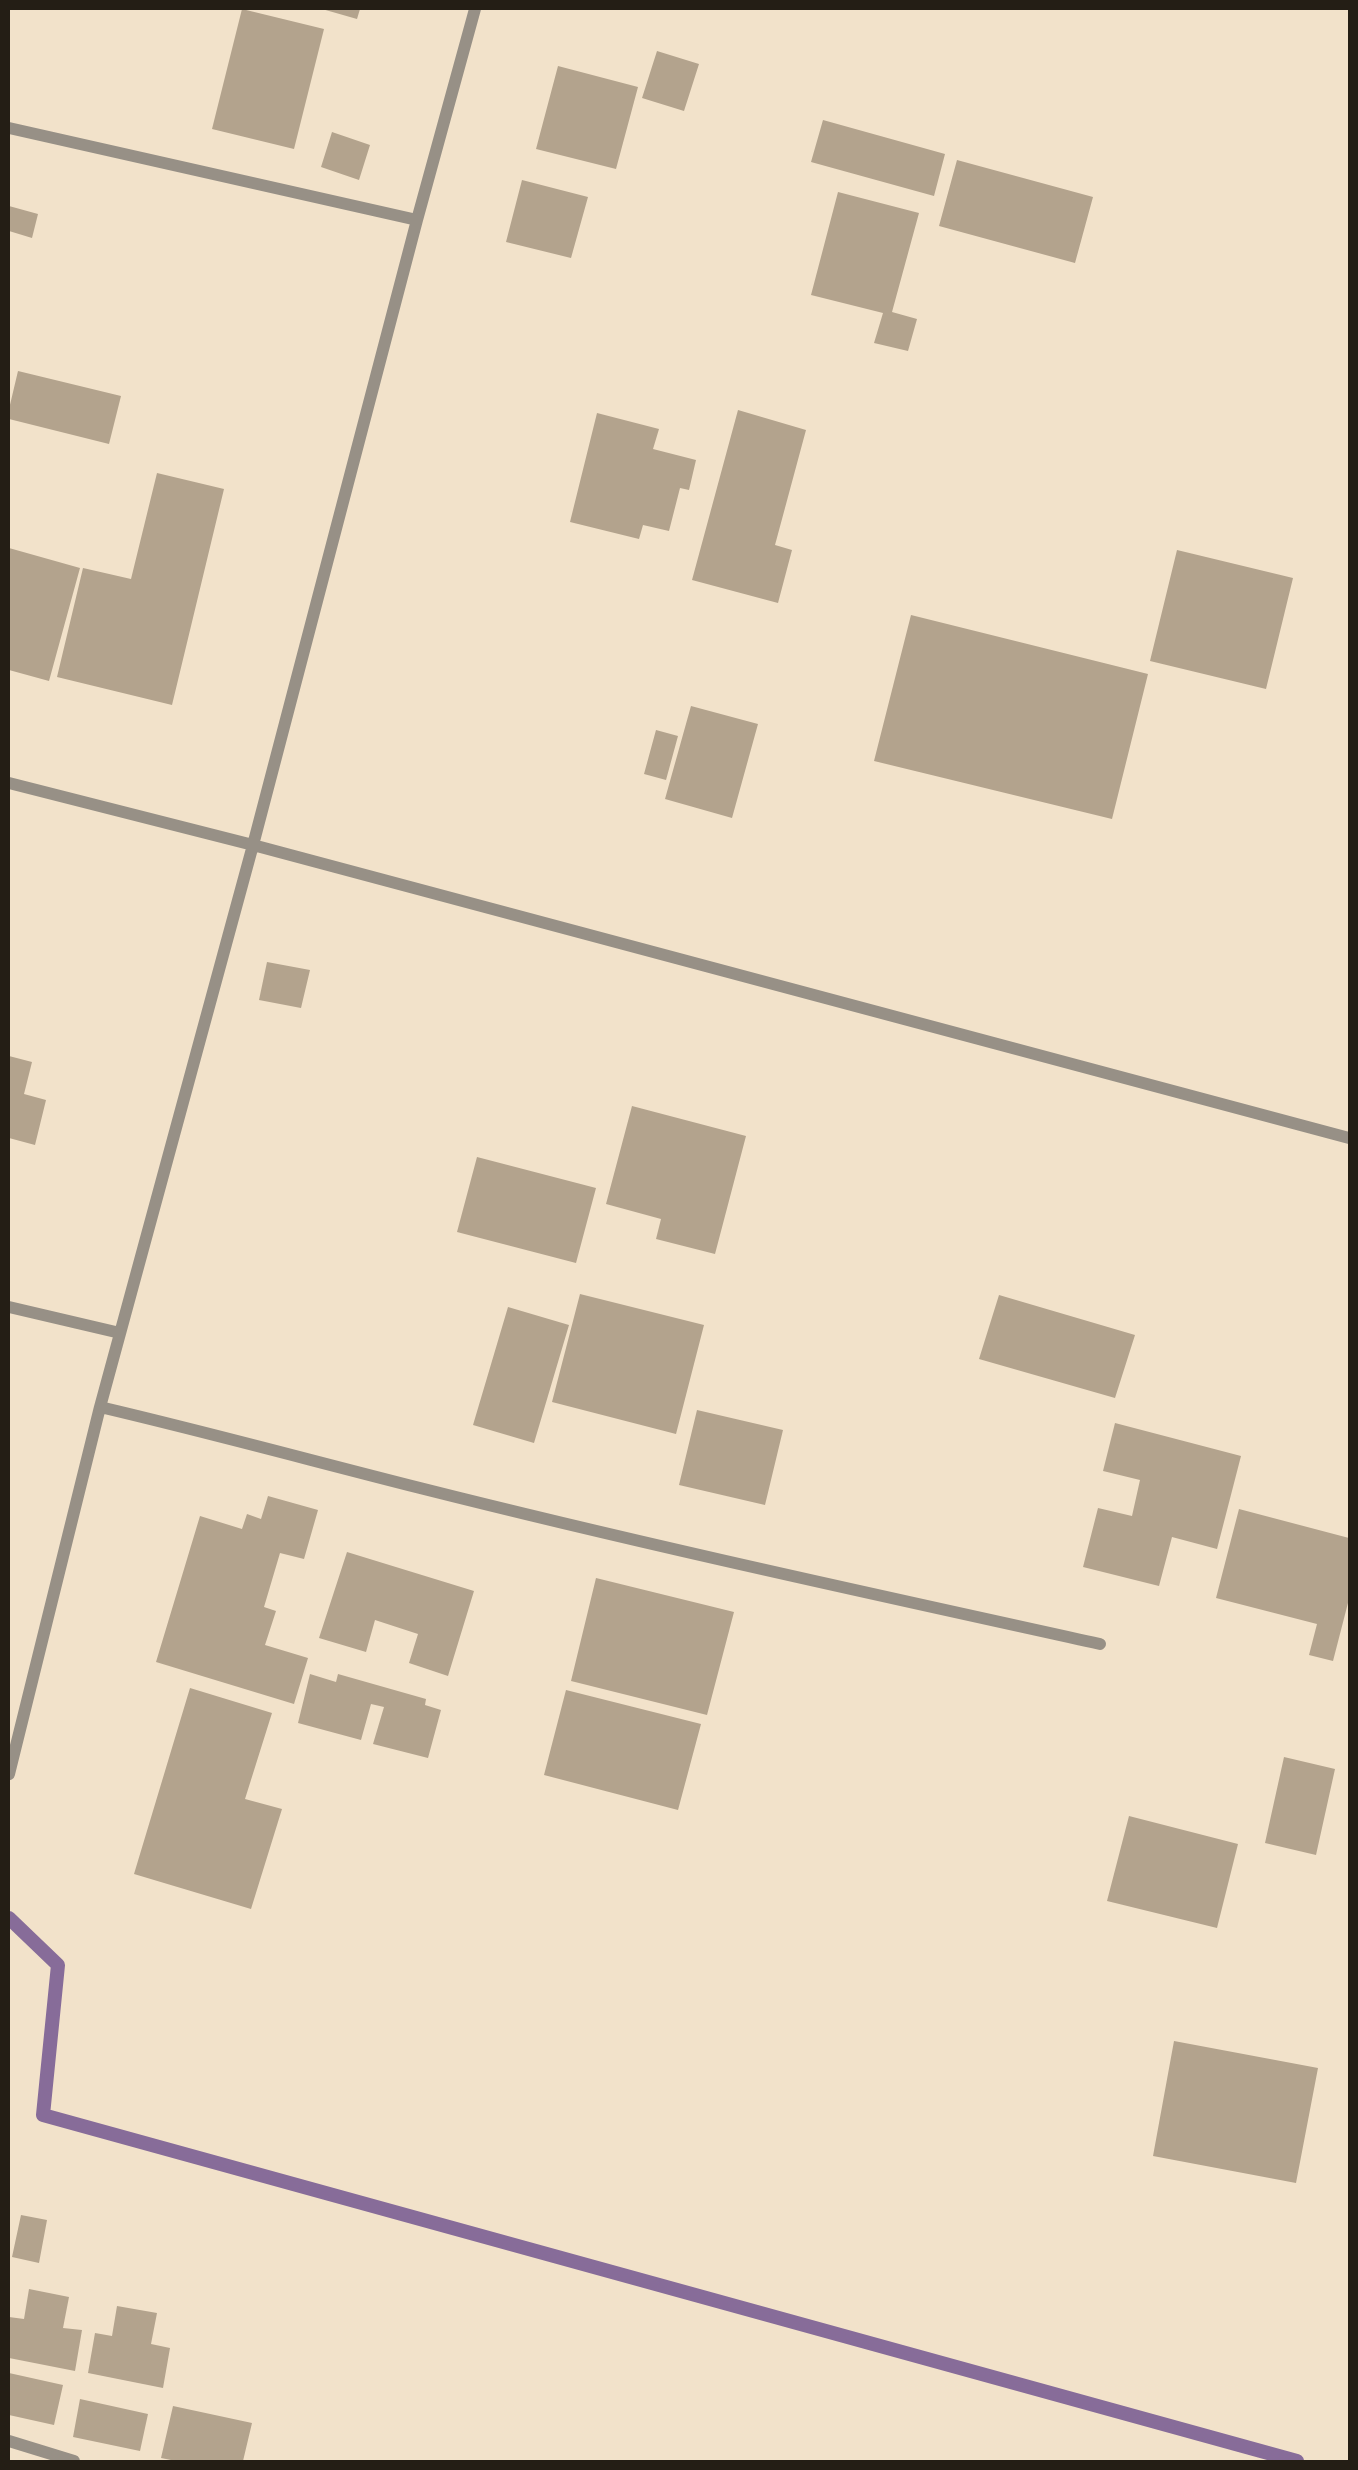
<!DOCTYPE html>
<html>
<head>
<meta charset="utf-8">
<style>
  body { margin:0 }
  #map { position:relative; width:1358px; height:2470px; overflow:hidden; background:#f2e2ca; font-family:"Public Sans",sans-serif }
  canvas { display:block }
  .frame { position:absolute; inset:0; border:10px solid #241e15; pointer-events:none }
</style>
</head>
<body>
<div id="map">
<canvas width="1358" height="2470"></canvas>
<div class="frame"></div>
</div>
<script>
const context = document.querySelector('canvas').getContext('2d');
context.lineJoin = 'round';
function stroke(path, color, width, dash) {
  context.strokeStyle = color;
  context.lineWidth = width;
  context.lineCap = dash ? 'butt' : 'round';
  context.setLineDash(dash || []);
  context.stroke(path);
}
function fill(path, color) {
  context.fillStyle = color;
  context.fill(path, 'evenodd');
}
const stream = new Path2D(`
  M 9,1918 L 58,1965 L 43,2115 L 1297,2461`);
const building = new Path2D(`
  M 242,9 L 324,29 L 294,149 L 212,129 Z
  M 322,9 L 360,9 L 357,19 Z
  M 657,51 L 699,64 L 684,111 L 642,98 Z
  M 558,66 L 638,87 L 616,169 L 536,149 Z
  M 823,120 L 945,154 L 934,196 L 811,162 Z
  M 332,132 L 370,145 L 359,180 L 321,167 Z
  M 957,160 L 1093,197 L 1075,263 L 939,226 Z
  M 522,180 L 588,197 L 571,258 L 506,242 Z
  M 838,192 L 919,213 L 892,312 L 917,319 L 908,351 L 874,343 L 883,313 L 811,295 Z
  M 9,206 L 38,214 L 32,238 L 9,231 Z
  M 18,371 L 121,396 L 109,444 L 9,419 L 9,409 Z
  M 738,410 L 806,430 L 775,545 L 792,550 L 778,603 L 692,580 Z
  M 597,413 L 659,429 L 653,449 L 696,460 L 689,490 L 680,488 L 669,531 L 643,525 L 639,539 L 570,522 Z
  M 157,473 L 224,489 L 172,705 L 57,677 L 83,568 L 131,579 Z
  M 9,548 L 80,568 L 49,681 L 9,670 Z
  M 1177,550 L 1293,578 L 1266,689 L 1150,661 Z
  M 911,615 L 1148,674 L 1112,819 L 874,761 Z
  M 691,706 L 758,724 L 732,818 L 665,799 Z
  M 656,730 L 678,736 L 666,780 L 644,774 Z
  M 267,962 L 310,970 L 301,1008 L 259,1000 Z
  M 9,1056 L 32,1062 L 24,1094 L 46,1100 L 35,1145 L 9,1138 Z
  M 632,1106 L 746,1136 L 715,1254 L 656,1239 L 661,1219 L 606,1204 Z
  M 477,1157 L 596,1188 L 576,1263 L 457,1232 Z
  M 580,1294 L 704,1325 L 676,1434 L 552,1402 Z
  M 999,1295 L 1135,1335 L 1115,1398 L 979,1359 Z
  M 508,1307 L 569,1325 L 534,1443 L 473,1425 Z
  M 697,1410 L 783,1430 L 765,1505 L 679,1485 Z
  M 1115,1423 L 1241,1456 L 1217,1549 L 1172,1537 L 1159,1586 L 1083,1567 L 1098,1508 L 1132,1516 L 1140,1480 L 1103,1471 Z
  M 268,1496 L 318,1510 L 304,1559 L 280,1553 L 264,1607 L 276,1611 L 265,1645 L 308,1658 L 294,1704 L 156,1662 L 200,1516 L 242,1529 L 247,1514 L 261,1519 Z
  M 1239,1509 L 1349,1538 L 1349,1599 L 1333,1661 L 1309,1655 L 1317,1624 L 1216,1598 Z
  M 347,1552 L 474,1591 L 448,1676 L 409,1663 L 418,1634 L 375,1620 L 366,1652 L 319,1638 Z
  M 596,1578 L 734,1612 L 707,1715 L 571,1681 Z
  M 310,1674 L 336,1682 L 338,1674 L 426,1699 L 425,1705 L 441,1710 L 428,1758 L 373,1744 L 384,1707 L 371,1704 L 361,1740 L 298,1723 Z
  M 190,1688 L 272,1713 L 245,1799 L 282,1809 L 251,1909 L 134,1874 Z
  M 566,1690 L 701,1724 L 678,1810 L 544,1775 Z
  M 1284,1757 L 1335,1769 L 1316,1855 L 1265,1843 Z
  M 1129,1816 L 1238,1844 L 1217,1928 L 1107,1901 Z
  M 1174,2041 L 1318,2068 L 1296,2183 L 1153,2156 Z
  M 21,2215 L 47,2220 L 39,2263 L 12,2257 Z
  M 29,2289 L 69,2297 L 63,2328 L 82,2330 L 75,2371 L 9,2358 L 9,2317 L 24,2319 Z
  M 117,2306 L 157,2313 L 151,2344 L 170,2348 L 163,2388 L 88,2373 L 95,2333 L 112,2336 Z
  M 9,2373 L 63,2385 L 54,2425 L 9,2415 Z
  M 80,2399 L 148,2414 L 140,2451 L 73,2437 Z
  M 173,2406 L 252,2423 L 243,2461 L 176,2461 L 161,2458 Z`);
const street = new Path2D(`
  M 9,128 L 417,220
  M 9,783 L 253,845 L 1349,1138
  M 9,1307 L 120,1333
  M 100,1407 C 207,1432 313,1461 420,1488 C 646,1545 873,1594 1100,1644
  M 9,1774 L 100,1407 L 253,845 L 417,220 L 475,9
  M 9,2441 L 74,2461`);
stroke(stream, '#876c99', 14);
fill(building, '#b3a38d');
stroke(street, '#979086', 12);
</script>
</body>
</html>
